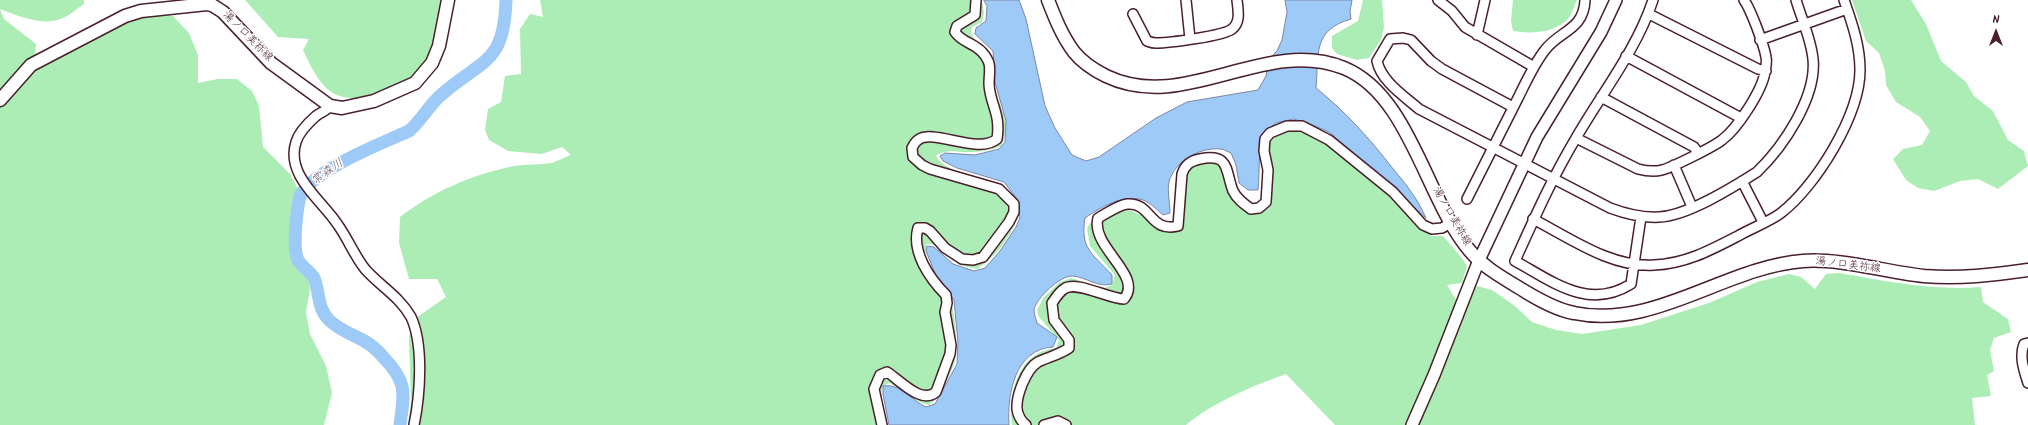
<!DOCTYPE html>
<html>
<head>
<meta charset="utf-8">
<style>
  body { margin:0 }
  #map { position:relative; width:2028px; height:425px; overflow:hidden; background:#fff; font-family:Kalam,sans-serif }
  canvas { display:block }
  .north { position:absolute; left:1976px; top:12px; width:40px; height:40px; -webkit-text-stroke:3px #fff; paint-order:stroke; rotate:0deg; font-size:11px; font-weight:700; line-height:16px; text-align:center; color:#4a1f2b }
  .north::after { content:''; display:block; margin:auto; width:14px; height:18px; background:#4a1f2b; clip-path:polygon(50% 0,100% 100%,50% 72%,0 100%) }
</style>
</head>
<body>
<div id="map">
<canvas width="2028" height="425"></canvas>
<div class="north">N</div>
</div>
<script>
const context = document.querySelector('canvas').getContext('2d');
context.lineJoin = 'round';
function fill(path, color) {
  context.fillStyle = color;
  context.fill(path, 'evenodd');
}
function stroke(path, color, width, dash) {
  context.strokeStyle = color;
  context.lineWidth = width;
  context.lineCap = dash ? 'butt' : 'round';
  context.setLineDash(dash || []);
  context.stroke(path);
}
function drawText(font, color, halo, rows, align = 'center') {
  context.font = font + ' Kalam,"Klee One",sans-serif';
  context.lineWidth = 3;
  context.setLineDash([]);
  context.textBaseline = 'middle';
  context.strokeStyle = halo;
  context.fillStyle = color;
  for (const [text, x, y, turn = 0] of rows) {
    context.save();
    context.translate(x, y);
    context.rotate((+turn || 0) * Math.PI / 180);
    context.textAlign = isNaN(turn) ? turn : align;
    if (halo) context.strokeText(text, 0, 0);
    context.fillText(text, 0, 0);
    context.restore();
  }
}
const green = new Path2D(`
  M 0,0 L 84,0 L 84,4 C 77,8 71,15 63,18 C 44,27 18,16 0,9 L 4,19 L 36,44 L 35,54 L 47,58 L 118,24 L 150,13 L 173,16 L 189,33 L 198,55 L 198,83 L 218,79 L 237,79 L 252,91 L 259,106 L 263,147 L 290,174 L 298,189 L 292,252 L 296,261 L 307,273 L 310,290 L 306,312 L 310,334 L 326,366 L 332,393 L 324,425 L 0,425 Z
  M 245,0 L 444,0 C 441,17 439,38 431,53 C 427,62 415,77 407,81 C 388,93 356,105 335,94 C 320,87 310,65 303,50 L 309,39 L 278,37 Z
  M 540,0 L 982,0 L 984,13 L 982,22 L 972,27 L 971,34 L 976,41 L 988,49 L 991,56 L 993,81 L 1006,123 L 1004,139 L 1001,146 C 991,150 980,152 970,152 C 956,153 948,148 936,156 C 951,184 1041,174 1013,228 C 1004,245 993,259 977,269 L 960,265 L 935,245 L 927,244 C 919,268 941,278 949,296 C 955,309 958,345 955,360 C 952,373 939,398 929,405 C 914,402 902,389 889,383 L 883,386 L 881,393 L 887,425 L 408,425 L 411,401 L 409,336 L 416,318 L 446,297 L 437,279 L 409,279 L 399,243 L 400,217 C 434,191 471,175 514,166 C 526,164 539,165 551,163 C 557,162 564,157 571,155 L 562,147 L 542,154 L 508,151 L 489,140 L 485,130 L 488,109 L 501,102 L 505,76 L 521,74 L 520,29 L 530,14 L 543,17 Z
  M 1363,0 L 1382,0 L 1384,27 L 1381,40 L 1369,58 L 1357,60 L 1337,54 L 1332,48 L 1332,36 L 1358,21 Z
  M 1513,0 L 1577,0 C 1574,6 1572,15 1567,20 C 1553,33 1531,34 1513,31 L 1511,21 Z
  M 1852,0 L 1911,0 L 1926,24 L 1941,61 L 1966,82 L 1974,96 L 1993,111 L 2008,140 L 2024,151 L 2028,166 L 1998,189 L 1978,179 L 1960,181 L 1934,191 L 1918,188 L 1906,180 L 1893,159 L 1903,149 L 1922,145 L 1930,131 L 1920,117 L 1896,102 L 1886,85 L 1885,71 L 1879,53 L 1866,41 Z
  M 1301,128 L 1330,144 L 1393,194 L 1419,226 L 1431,236 L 1443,236 L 1461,257 L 1467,266 L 1462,283 L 1447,285 L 1456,300 L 1471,294 L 1477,286 L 1492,290 L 1515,306 L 1532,322 L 1556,330 L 1582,334 L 1641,325 L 1709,303 L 1757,282 L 1789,274 L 1801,277 L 1815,289 L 1826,274 L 1839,273 C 1886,281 1933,291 1981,287 L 1983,302 L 2008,319 L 2011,332 L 1994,338 L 1990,350 L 1994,371 L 1987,375 L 1991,396 L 1972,398 L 1975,425 L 1335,425 L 1286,374 C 1254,385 1212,403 1186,425 L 1012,425 C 1008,392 1018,352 1056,348 L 1059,340 L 1039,317 L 1037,310 L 1044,297 L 1060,282 L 1071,278 L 1104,288 L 1112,285 L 1115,275 L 1090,246 L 1087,228 L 1097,213 L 1112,215 L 1126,209 L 1144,216 L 1159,228 L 1176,228 L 1186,173 L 1193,166 L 1208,160 L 1222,164 L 1227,176 L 1251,211 L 1270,197 L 1273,177 L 1267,149 L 1272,134 L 1287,129 Z`);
const water = new Path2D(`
  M 984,0 L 1019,0 L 1026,19 L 1045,106 L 1055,128 L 1072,155 L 1086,161 L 1099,157 L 1156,118 L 1187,102 L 1258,90 L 1266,76 L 1269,59 L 1277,51 L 1282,40 L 1287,12 L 1285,0 L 1352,0 L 1350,11 L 1351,19 C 1312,30 1319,55 1316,88 C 1346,112 1370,139 1394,170 C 1407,185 1418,200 1426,218 L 1329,132 L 1308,123 L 1293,119 L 1276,123 L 1262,134 C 1258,153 1260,171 1258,190 L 1248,190 L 1239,183 L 1236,165 L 1231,153 C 1228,152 1224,149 1220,149 C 1199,147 1174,162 1169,182 C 1167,191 1170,203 1170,213 L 1163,215 C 1157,210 1151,203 1143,200 C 1123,194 1101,207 1085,218 C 1080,249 1092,253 1112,275 L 1112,284 C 1097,288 1087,277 1072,276 C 1060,276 1036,298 1034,310 C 1034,314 1036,319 1037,323 L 1057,337 L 1053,347 C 1015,349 1007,394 1009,425 L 889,425 L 883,394 L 883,386 C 900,383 911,400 926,407 L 935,404 L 957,364 L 958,342 L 954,300 L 936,276 L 926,251 L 927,246 L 934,247 L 953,264 L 974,271 L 985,268 L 1000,251 L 1016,227 L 1020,218 L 1017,199 L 1004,182 L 957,168 L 943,161 L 940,156 L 945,153 L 975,155 L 999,149 L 1005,142 L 1006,121 L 995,82 L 993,51 L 975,34 L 976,28 L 986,21 L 987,6 Z`);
const river = new Path2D(`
  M 400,425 C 404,393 408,383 384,358 C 379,352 373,346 366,342 C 354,335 339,330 329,320 C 317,308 320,293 314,278 C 310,271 302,267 298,260 C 292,248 297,209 300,196 C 313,170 382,143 409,131 C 422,120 429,105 441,95 C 483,58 504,65 506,0`);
const minor = new Path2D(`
  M 1186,0 L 1190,39
  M 1438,0 L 1452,11 L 1465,27 L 1534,67
  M 1133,14 L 1147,41 C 1150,42 1152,43 1156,43 C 1168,43 1224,36 1232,29 C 1241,22 1238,10 1237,0
  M 1649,14 L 1758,69 L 1766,71
  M 1477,35 L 1485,0
  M 1760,40 L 1847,9
  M 1626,56 L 1741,118
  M 1601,97 L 1694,147 L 1698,153
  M 330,106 C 327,111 321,112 316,116 C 308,123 299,132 296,142 C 285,176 323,201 338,225 C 348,239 354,255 365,269 C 380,286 400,297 411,317 C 424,345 420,396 414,425
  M 1513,107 L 1442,69 L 1431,61 L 1411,40 L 1403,38 L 1390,39 L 1377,61 C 1381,81 1404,96 1419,109 L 1610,208 C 1626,214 1642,218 1659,217 C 1687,216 1732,188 1757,172 C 1783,147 1817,97 1813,59 C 1811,39 1802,20 1796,0
  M 1576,138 L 1638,169 C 1646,171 1654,172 1662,170 C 1673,167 1713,147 1722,140 C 1737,129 1762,91 1765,72 C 1766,67 1767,61 1766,57 C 1764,45 1751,10 1744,0
  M 1674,165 L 1692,207
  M 1742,181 L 1763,222
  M 1467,199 C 1484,165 1501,131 1518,98 C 1526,82 1534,64 1545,50 C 1559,31 1584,30 1585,0
  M 1641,217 L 1631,284 C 1588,311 1552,281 1515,261 C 1534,219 1552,178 1576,138 C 1602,93 1637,49 1653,0
  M 1533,219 C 1570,238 1611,268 1654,265 C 1685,264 1711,250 1738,236 C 1752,228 1769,222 1781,213 C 1816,186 1860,115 1860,70 C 1860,45 1852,23 1844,0
  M 2028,343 L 2024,344 C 2019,356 2024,371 2028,383
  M 882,425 L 874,389 L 880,375 L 887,372 C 900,380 921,405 936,392 L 950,354 L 951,345 L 945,312 L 947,303 L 946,295 C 930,279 911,252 918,228 L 925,228 L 930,231 L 945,248 L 962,259 L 973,260 L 983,257 L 1009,222 L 1014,212 L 1014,204 L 999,189 L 930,169 L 922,165 L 913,157 L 912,148 C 913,146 915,142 918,140 C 933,128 978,155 997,139 C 1001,113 990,105 989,84 C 989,70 993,64 982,52 C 974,43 961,42 955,32 L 957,26 L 975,15 L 976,0
  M 1026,425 C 1021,421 1018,416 1017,409 C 1016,396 1026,369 1038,362 C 1048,357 1059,355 1069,348 L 1069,340 L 1054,320 L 1052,303 C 1055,299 1059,292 1064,289 C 1076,280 1109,299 1124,299 C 1144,275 1090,247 1098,218 C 1106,214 1118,205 1127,204 C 1152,202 1149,233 1178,226 L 1182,174 C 1185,165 1190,161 1200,159 C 1230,153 1225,170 1233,191 C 1237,199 1244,204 1251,209 L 1259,208 L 1266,202 L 1268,170 L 1264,151 L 1265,139 L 1270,133 L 1287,126 L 1302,126 L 1329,140 L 1393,192 L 1423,225 L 1432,229 L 1442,228 L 1452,222
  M 1044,425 L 1058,421 L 1066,425`);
const tertiary = new Path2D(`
  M 1412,425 L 1434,375 L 1479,260 L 1537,137 L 1601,32 L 1616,0`);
const secondary = new Path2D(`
  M 1048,0 C 1055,18 1062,36 1074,52 C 1082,62 1094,70 1106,76 C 1185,114 1264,36 1344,68 C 1410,95 1426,200 1470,251 C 1485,269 1507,280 1526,292 C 1541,301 1557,310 1574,313 C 1654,330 1725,267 1803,261 C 1839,258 1887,272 1924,276 C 1959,279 1993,275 2028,270
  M 0,100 L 31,65 L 125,16 L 141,11 L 207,4 L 212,5 L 223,12 L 271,63 L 330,106 L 342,108 L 374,101 L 415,83 L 432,63 L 439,46 L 448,0`);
const streetNames = [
  ["湯ノ口美祢線",247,37,45],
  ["湯ノ口美祢線",1451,217,60],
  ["湯ノ口美祢線",1848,266,7]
];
const waterNames = [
  ["常森川",328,173,-34]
];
fill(green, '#acedb6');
fill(water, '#9ecaf8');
stroke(water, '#7c86a6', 1);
stroke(river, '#9ecaf8', 13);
stroke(minor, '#4a1f2b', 12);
stroke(tertiary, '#4a1f2b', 14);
stroke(secondary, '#4a1f2b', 15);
stroke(minor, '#fff', 9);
stroke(tertiary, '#fff', 11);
stroke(secondary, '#fff', 12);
drawText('11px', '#4a1f2b', '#fff', streetNames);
drawText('italic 12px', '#635268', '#fff', waterNames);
</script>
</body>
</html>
